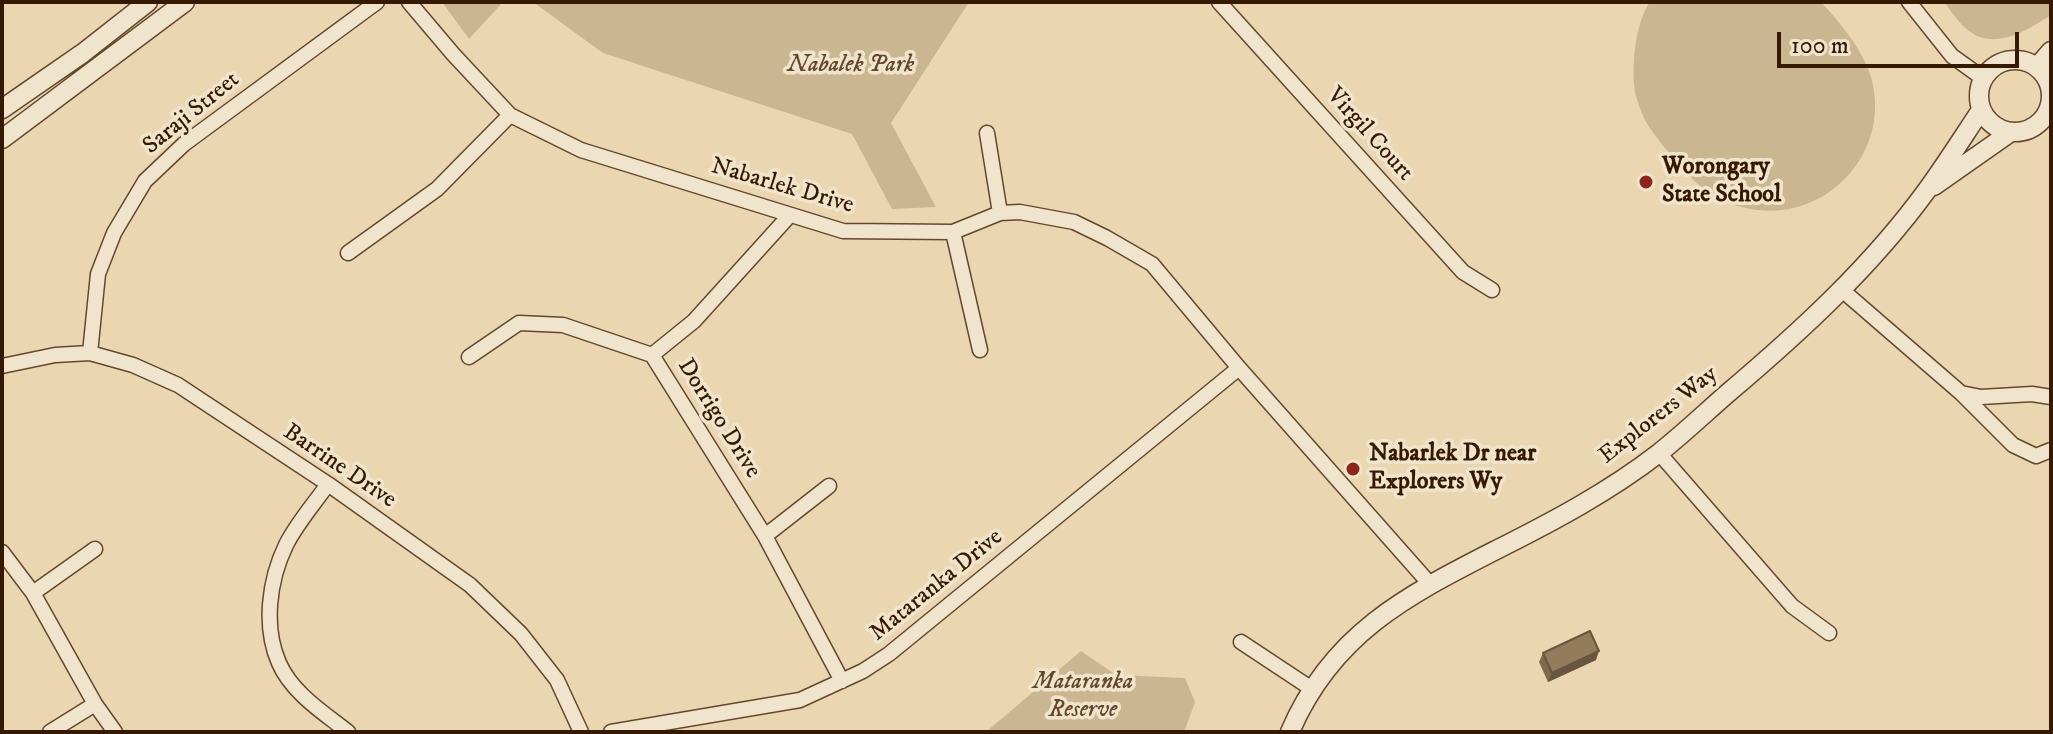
<!DOCTYPE html>
<html>
<head>
<meta charset="utf-8">
<style>
  body { margin:0 }
  #map { position:relative; width:2053px; height:734px; overflow:hidden; background:#ead6b0; font-family:"IM FELL DW Pica",serif }
  canvas { display:block }
  .frame { position:absolute; inset:0; border:4px solid #361902; pointer-events:none }
  .scale { position:absolute; left:1777px; top:32px; width:242px; height:36px; box-sizing:border-box; border:4px solid #361902; border-top:0; padding-left:10px; font-size:24px; line-height:28px; white-space:nowrap; color:#361902; -webkit-text-stroke:6px #f1e4cc; paint-order:stroke }
</style>
</head>
<body>
<div id="map">
<canvas width="2053" height="734"></canvas>
<div class="frame"></div>
<div class="scale">100 m</div>
</div>
<script>
const context = document.querySelector('canvas').getContext('2d');
context.lineJoin = 'round';
function fill(path, color) {
  context.fillStyle = color;
  context.fill(path, 'evenodd');
}
function stroke(path, color, width, dash) {
  context.strokeStyle = color;
  context.lineWidth = width;
  context.lineCap = dash ? 'butt' : 'round';
  context.setLineDash(dash || []);
  context.stroke(path);
}
function drawText(font, color, halo, rows, align = 'center') {
  context.font = font + ' "IM FELL DW Pica",serif';
  context.lineWidth = 7;
  context.setLineDash([]);
  context.textBaseline = 'middle';
  context.strokeStyle = halo;
  context.fillStyle = color;
  for (const [text, x, y, turn = 0] of rows) {
    context.save();
    context.translate(x, y);
    context.rotate((+turn || 0) * Math.PI / 180);
    context.textAlign = isNaN(turn) ? turn : align;
    if (halo) context.strokeText(text, 0, 0);
    context.fillText(text, 0, 0);
    context.restore();
  }
}
const green = new Path2D(`
  M 442,2 L 503,2 L 469,39 Z
  M 533,2 L 969,2 L 891,123 L 936,207 L 892,209 L 852,134 L 603,53 Z
  M 1650,2 L 1821,2 C 1841,24 1862,48 1871,77 C 1893,154 1823,226 1746,208 C 1713,201 1689,179 1669,153 C 1652,131 1644,124 1636,96 C 1630,73 1635,22 1650,2 Z
  M 1944,2 L 2049,2 L 2051,15 C 2028,30 1995,51 1969,31 C 1959,24 1951,11 1944,2 Z
  M 1081,651 L 1116,675 L 1185,678 L 1195,702 L 1184,732 L 986,732 Z`);
const minor = new Path2D(`
  M 409,2 L 453,54 L 510,115 L 581,150 L 843,231 L 953,232 L 1000,213 L 1020,212 L 1074,222 L 1107,238 L 1152,264 L 1239,368 L 1429,583
  M 1219,2 L 1463,272 L 1492,290
  M 1909,2 L 1952,56 L 1984,79
  M 987,133 L 1000,213
  M 953,232 L 980,350
  M 348,253 L 437,189 L 510,115
  M 1842,290 L 1961,393 L 2013,445 L 2036,456 L 2051,450
  M 90,353 L 98,274 L 114,233 L 145,181 L 184,144 L 377,2
  M 652,355 L 694,321 L 789,216
  M 469,357 L 519,323 L 563,325 L 652,355 L 765,536 L 842,681
  M 2,366 L 55,355 L 90,353 L 133,365 L 178,385 L 328,484 L 470,585 L 521,634 L 557,680 L 581,732
  M 1961,393 L 1981,397 L 2032,394 L 2051,397
  M 1659,453 L 1792,606 L 1829,633
  M 328,484 C 314,504 297,523 286,545 C 269,580 263,627 279,663 C 292,693 324,713 348,732
  M 765,536 L 829,486
  M 2,552 L 33,593 L 95,704 L 115,732
  M 33,593 L 95,549
  M 1241,642 L 1312,689
  M 50,732 L 95,704
  M 611,732 L 800,700 L 863,671 L 889,654 L 1239,368`);
const tertiary = new Path2D(`
  M1979 96a36 36 0 1 1 72 0a36 36 0 1 1-72 0Z
  M 2037,67 L 2051,51
  M 2,109 L 83,53 L 148,2
  M 2,139 L 185,2
  M 1934,186 L 2011,132
  M 1290,732 C 1332,633 1408,595 1498,549 C 1554,521 1610,491 1659,453 C 1683,434 1705,413 1728,393 C 1800,332 1871,267 1927,190 C 1946,164 1963,137 1981,110`);
const wall = new Path2D(`
  M 1543,653 L 1596,660 L 1548,682 L 1539,662 Z`);
const shadedWall = new Path2D(`
  M 1599,651 L 1596,660 L 1548,682 L 1552,673 Z`);
const building = new Path2D(`
  M 1590,631 L 1599,651 L 1552,673 L 1543,653 Z`);
const markers = [
  [1646,182,8,"#8f2418"],
  [1353,469,8,"#8f2418"]
];
const parkNames = [
  ["Nabalek Park",851,66],
  ["Mataranka",1083,683],
  ["Reserve",1083,711]
];
const streetNames = [
  ["Saraji Street",192,114,-39],
  ["Virgil Court",1369,135,48],
  ["Nabarlek Drive",782,187,16],
  ["Explorers Way",1659,416,-38],
  ["Dorrigo Drive",718,419,58],
  ["Barrine Drive",339,467,34],
  ["Mataranka Drive",937,586,-39]
];
const poiNames = [
  ["Worongary",1662,168],
  ["State School",1662,196],
  ["Nabarlek Dr near",1369,455],
  ["Explorers Wy",1369,483]
];
fill(green, '#cbb692');
stroke(minor, '#63482e', 17);
stroke(tertiary, '#63482e', 21);
stroke(minor, '#f1e4cc', 14);
stroke(tertiary, '#f1e4cc', 18);
fill(wall, '#7f6a4f');
fill(shadedWall, '#685640');
fill(building, '#947b5c');
stroke(building, '#685640', 2);
for (const [x, y, r, color] of markers) {
  const dot = new Path2D();
  dot.arc(x, y, r, 0, 2 * Math.PI);
  context.fillStyle = color;
  context.fill(dot);
  stroke(dot, '#f1e4cc', 3);
}
drawText('italic 24px', '#63482d', '#f1e4cc', parkNames);
drawText('24px', '#361902', '#f1e4cc', streetNames);
drawText('bold 24px', '#361902', '#f1e4cc', poiNames, 'left');
</script>
</body>
</html>
